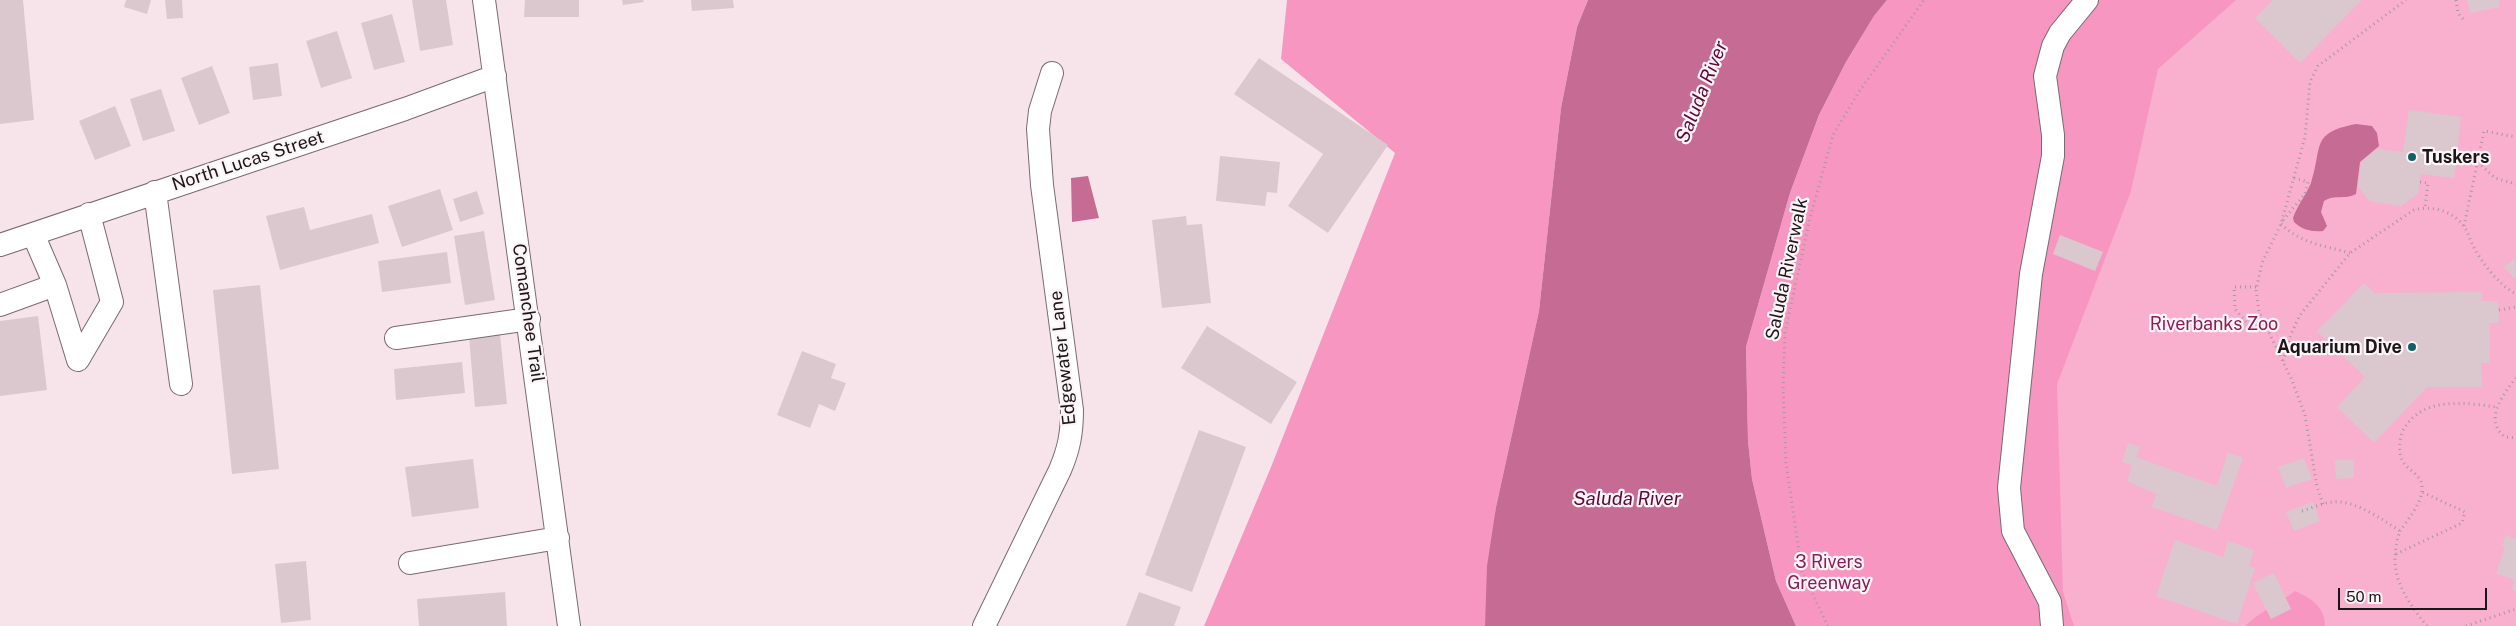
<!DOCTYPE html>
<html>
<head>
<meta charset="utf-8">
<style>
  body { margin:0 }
  #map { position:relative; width:2516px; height:626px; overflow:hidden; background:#f7e4eb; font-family:"Public Sans",sans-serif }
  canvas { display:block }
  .scale { position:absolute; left:2338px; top:588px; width:149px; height:22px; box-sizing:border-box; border:2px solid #1c1618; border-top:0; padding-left:6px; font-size:15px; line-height:18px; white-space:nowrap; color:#1c1618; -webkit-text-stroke:4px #fcf4f7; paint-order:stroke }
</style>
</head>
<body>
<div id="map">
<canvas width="2516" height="626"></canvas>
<div class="scale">50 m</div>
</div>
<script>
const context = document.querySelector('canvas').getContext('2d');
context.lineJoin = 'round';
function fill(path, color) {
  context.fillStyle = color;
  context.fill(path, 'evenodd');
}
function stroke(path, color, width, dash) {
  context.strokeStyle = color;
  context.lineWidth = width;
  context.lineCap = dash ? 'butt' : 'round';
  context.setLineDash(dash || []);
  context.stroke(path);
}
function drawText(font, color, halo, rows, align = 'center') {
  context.font = font + ' "Public Sans",sans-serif';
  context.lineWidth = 4.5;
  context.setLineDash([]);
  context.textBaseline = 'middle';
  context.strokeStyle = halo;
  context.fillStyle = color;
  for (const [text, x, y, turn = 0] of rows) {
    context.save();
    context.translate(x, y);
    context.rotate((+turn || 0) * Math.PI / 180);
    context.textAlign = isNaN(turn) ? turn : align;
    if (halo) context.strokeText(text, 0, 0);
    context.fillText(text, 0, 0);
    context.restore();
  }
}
const green = new Path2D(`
  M 2062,0 L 2516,0 L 2516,626 L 1933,626 Z`);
const forest = new Path2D(`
  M 1287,0 L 1588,0 L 1577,27 L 1561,108 L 1539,311 L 1496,507 L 1485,626 L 1204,626 L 1271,467 L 1395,153 L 1281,59 Z
  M 1887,0 L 2236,0 L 2158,69 L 2131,191 L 2057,384 L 2063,592 L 2074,626 L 1796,626 L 1776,581 L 1752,479 L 1748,441 L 1746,347 L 1790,193 L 1819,115 L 1846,62 L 1874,16 Z
  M 2295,591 C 2311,598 2325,607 2325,626 L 2245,626 C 2260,612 2279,603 2295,591 Z`);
const water = new Path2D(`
  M 1588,0 L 1887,0 L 1874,16 L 1846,62 L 1819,115 L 1790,193 L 1746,347 L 1748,441 L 1752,479 L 1776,581 L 1796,626 L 1485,626 L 1487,566 L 1496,507 L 1539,311 L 1561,108 L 1577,27 Z
  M 2356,124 L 2372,126 L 2377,133 L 2379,146 L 2360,162 L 2356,194 C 2345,200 2334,194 2324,201 L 2321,212 L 2327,226 L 2323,231 C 2312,232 2302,230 2294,222 L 2293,218 C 2297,206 2306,195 2311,183 C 2323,146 2310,133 2356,124 Z
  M 1088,176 L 1099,218 L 1072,222 L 1071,178 Z`);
const building = new Path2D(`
  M 0,0 L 23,0 L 34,120 L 0,124 Z
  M 126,0 L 151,0 L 147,14 L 124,7 Z
  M 165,0 L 182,0 L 183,18 L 167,19 Z
  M 412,0 L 446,0 L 453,45 L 420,51 Z
  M 525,0 L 579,0 L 579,17 L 524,17 Z
  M 622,0 L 643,0 L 644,2 L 623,5 Z
  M 691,0 L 733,0 L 734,8 L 692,11 Z
  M 2273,0 L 2362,0 L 2300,63 L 2255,18 Z
  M 2467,0 L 2499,0 L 2500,7 L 2470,13 Z
  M 392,14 L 405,62 L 374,70 L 361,23 Z
  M 337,31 L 352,78 L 321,88 L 306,41 Z
  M 1259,58 L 1388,145 L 1328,233 L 1288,206 L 1323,154 L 1234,94 Z
  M 278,63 L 282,96 L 253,100 L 249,67 Z
  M 212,66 L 230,113 L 199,125 L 181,78 Z
  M 161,89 L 175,131 L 143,141 L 130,99 Z
  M 115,106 L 131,146 L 95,160 L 79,121 Z
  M 2409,110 L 2461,117 L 2454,178 L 2421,174 L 2418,194 L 2401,206 L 2369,201 L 2358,186 L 2361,162 L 2377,149 L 2403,152 Z
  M 1220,156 L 1280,162 L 1277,193 L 1267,192 L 1265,206 L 1216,201 Z
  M 440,189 L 453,230 L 402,247 L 388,206 Z
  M 477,191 L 484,214 L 460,222 L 453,199 Z
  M 304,207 L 310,230 L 372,214 L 379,243 L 280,270 L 266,216 Z
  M 1186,216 L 1187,225 L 1202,224 L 1211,303 L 1162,308 L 1152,220 Z
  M 484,231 L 495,300 L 465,305 L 454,236 Z
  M 2060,235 L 2103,252 L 2095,271 L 2053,254 Z
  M 447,252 L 451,283 L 382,292 L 378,261 Z
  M 2515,258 L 2516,277 L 2514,278 L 2504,267 Z
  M 2364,283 L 2374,293 L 2482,292 L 2482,301 L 2498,301 L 2499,323 L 2490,323 L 2490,363 L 2481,363 L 2482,387 L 2427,387 L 2374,443 L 2337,407 L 2365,377 L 2317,331 Z
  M 260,285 L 279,469 L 232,474 L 213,290 Z
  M 38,316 L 47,390 L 0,396 L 0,321 Z
  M 1207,326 L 1297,382 L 1271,424 L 1181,368 Z
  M 500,334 L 507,404 L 475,407 L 469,337 Z
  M 802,351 L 836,364 L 831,378 L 846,383 L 835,411 L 819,404 L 810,428 L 777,415 Z
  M 462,362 L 465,393 L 396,400 L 394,369 Z
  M 1199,430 L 1246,447 L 1192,592 L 1145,575 Z
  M 2128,443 L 2140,447 L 2136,457 L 2217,486 L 2228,453 L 2243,458 L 2217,530 L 2152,507 L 2156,494 L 2127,481 L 2132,465 L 2122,462 Z
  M 2304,458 L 2312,479 L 2286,488 L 2278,467 Z
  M 473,459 L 479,508 L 412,517 L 405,467 Z
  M 2335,460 L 2354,460 L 2354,478 L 2336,479 Z
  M 2313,502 L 2320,521 L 2294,531 L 2286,512 Z
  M 2506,535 L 2516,539 L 2516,591 L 2512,589 L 2515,580 L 2496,573 L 2505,547 L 2502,546 Z
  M 2175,540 L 2223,557 L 2228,541 L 2254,550 L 2249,566 L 2255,568 L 2237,624 L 2156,596 Z
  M 306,561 L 311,620 L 281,623 L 275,564 Z
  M 2274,573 L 2291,609 L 2271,619 L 2253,583 Z
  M 505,592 L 507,626 L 419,626 L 417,599 Z
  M 1139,592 L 1181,607 L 1174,626 L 1126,626 Z`);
const path = new Path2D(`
  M 2456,0 L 2458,13 L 2464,20
  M 2478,162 L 2495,178 L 2516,184
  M 2420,182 L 2428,183 L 2425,207
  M 2283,220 L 2305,194 L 2308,182 L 2294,178
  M 2281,224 C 2300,243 2325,246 2350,253
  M 2464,226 L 2484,131 L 2516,137
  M 2256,287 L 2234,287 L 2235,309 L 2252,329 L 2264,323
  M 2499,310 L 2516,307
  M 2283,361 L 2291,334 L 2300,315 L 2350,253 L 2414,210 C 2433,205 2454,211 2465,228 C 2469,234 2470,240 2473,246 C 2482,263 2499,285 2516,294
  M 2516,378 C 2503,394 2483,420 2505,437 L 2516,438
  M 2323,504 L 2317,487 L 2305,415 L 2291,378 L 2259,312 L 2256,290 L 2262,263 L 2281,224 L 2305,137 L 2310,82 L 2318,66 L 2406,0
  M 2302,511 C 2312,508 2322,503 2332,502 C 2354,499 2383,520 2400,531 C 2386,571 2403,596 2427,626
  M 2400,531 C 2408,519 2423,502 2422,487 C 2422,474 2407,471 2402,460 C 2398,450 2399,436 2405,427 C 2425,396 2466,403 2497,407
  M 2396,554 L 2462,523 L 2465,512 L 2422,492
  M 1828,626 L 1802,572 L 1786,463 L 1783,387 L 1785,332 L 1810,218 L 1833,135 L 1858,93 L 1924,0
  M 2466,626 L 2516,609`);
const minor = new Path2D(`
  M 484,0 L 569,626
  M 155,192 L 181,384
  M 33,234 L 55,285 L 78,360 L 112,302 L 89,214
  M 0,245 L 405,109 L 495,76
  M 0,305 L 55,285
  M 396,338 L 529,319
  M 410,563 L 558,538
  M 984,626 L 1060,470 C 1069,449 1072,433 1072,410 L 1042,185 L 1038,129 L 1040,111 L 1052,73
  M 2052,626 L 2050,602 L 2013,531 L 2009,488 L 2031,274 L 2053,156 L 2053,135 L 2045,76 L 2053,46 L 2060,33 L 2087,0`);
const markers = [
  [2412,157,5,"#106167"],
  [2412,347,5,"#106167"]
];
const poiNames = [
  ["Tuskers",2422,157],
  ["Aquarium Dive",2402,347,"right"]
];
const streetNames = [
  ["North Lucas Street",248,161,-18],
  ["Saluda Riverwalk",1787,269,-78],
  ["Comanchee Trail",528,313,82],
  ["Edgewater Lane",1063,358,-96]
];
const parkNames = [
  ["Riverbanks Zoo",2214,324],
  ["3 Rivers",1829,562],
  ["Greenway",1829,583]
];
const waterNames = [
  ["Saluda River",1702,92,-68],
  ["Saluda River",1627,499]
];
fill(green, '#f9afce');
fill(forest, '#f797c1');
fill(water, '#c66b94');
fill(building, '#dbc8cf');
stroke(minor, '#7a6a70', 24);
stroke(path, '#a7989e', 3, [1, 4]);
stroke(minor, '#fff', 22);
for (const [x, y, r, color] of markers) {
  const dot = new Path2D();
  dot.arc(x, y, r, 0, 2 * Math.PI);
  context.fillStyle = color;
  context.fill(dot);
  stroke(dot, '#fcf4f7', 2);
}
drawText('bold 18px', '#1c1618', '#fcf4f7', poiNames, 'left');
drawText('18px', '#1c1618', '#fcf4f7', streetNames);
drawText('18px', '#8a1c58', '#fcf4f7', parkNames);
drawText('italic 19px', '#5d0738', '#fcf4f7', waterNames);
</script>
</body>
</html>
